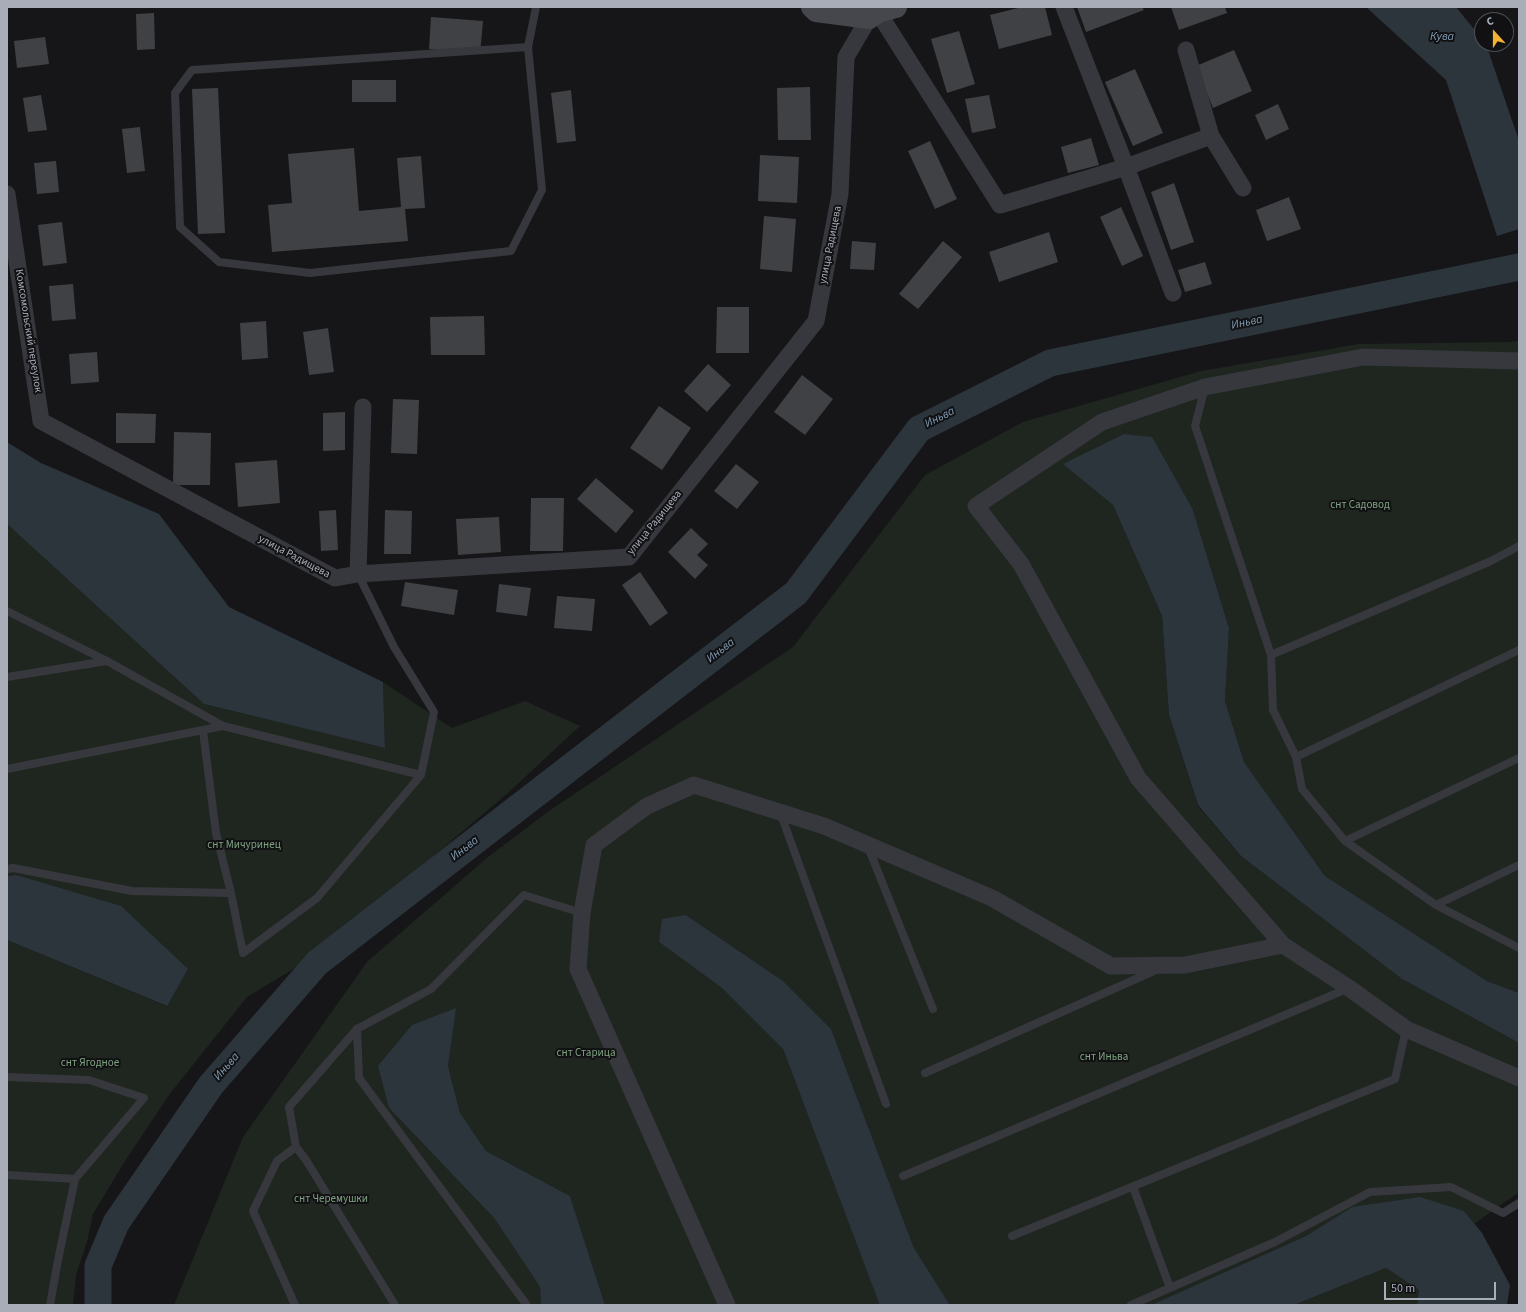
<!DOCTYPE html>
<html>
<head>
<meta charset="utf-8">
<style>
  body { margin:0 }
  #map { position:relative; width:1526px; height:1312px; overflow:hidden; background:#161618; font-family:"Source Sans 3",sans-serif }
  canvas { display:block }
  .frame { position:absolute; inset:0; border:8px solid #a8adb8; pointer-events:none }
  .north { position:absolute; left:1474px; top:12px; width:40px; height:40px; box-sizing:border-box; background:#111113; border:1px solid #4d4f55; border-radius:50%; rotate:339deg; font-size:11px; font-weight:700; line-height:16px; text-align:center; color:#a8adb8 }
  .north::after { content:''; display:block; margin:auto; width:14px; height:18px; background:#f2b134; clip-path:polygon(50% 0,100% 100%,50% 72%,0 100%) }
  .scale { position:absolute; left:1384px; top:1282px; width:112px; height:18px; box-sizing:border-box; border:2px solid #a8adb8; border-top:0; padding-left:5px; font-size:12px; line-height:14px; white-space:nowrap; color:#a8adb8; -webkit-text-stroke:3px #111113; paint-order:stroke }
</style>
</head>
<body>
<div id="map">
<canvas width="1526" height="1312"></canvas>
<div class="frame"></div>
<div class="north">С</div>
<div class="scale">50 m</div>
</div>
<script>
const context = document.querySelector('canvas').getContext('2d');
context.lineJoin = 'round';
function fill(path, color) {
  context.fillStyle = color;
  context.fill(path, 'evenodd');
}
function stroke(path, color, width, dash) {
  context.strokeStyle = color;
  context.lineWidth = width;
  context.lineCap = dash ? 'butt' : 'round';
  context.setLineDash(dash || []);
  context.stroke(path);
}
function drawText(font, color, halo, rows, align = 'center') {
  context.font = font + ' "Source Sans 3",sans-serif';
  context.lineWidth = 4;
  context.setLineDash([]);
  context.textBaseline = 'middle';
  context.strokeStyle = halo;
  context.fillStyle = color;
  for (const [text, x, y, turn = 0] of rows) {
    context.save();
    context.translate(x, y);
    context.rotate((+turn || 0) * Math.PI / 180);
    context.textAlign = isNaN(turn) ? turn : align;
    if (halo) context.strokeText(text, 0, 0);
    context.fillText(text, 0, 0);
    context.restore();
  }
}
const green = new Path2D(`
  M 1519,341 L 1519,993 L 1487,981 L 1325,876 L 1244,762 L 1225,701 L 1229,628 L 1193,510 L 1064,464 L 1113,505 L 1162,616 L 1169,715 L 1198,806 L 1241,856 L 1402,979 L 1519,1043 L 1519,1192 L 1474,1224 L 1464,1211 L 1352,1207 L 1306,1236 L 1151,1305 L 950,1305 L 914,1248 L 831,1029 L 783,981 L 686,915 L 659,942 L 722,988 L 783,1049 L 880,1305 L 605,1305 L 570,1196 L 486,1151 L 460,1113 L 448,1066 L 455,1008 L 389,1108 L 494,1218 L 540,1287 L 541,1305 L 174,1305 L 243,1137 L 367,962 L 488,857 L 549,811 L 793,647 L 925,475 L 1023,422 L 1201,371 L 1359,344 L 1509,342 Z
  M 7,524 L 204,704 L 385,748 L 383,682 L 452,728 L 525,701 L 580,726 L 509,792 L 353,924 L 305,962 L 247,997 L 169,1095 L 125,1161 L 93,1214 L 87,1242 L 76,1275 L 73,1305 L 7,1305 L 7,940 L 166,1006 L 188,969 L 16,875 L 7,876 Z
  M 1386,1268 L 1419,1290 L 1417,1305 L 1294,1305 Z`);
const water = new Path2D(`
  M 1366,7 L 1456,7 L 1482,39 L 1482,44 L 1486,44 L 1519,141 L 1519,229 L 1497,236 L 1446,80 Z
  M 1124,434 L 1152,437 L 1193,510 L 1229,628 L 1225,701 L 1244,762 L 1325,876 L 1487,981 L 1519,993 L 1519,1043 L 1402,979 L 1241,856 L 1198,805 L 1169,715 L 1162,616 L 1113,505 L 1063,464 Z
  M 7,442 L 41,463 L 159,514 L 229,607 L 383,682 L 385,748 L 204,704 L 7,524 Z
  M 16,875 L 121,906 L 188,969 L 167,1006 L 7,940 L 7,876 Z
  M 686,915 L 783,981 L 831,1029 L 914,1248 L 950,1305 L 880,1305 L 879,1303 L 783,1049 L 722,988 L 659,942 L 662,919 Z
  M 456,1008 L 448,1066 L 460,1113 L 486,1151 L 570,1196 L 605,1305 L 541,1305 L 540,1287 L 494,1218 L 389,1108 L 378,1066 L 412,1025 Z
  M 1420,1197 L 1464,1211 L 1482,1233 L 1510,1285 L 1507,1305 L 1417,1305 L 1419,1290 L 1386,1268 L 1294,1305 L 1151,1305 L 1306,1236 L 1352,1207 Z`);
const river = new Path2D(`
  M 98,1305 L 98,1266 L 116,1223 L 211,1085 L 317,963 L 796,593 L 919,429 L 1050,363 L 1519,267`);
const building = new Path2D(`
  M 1022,7 L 1045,7 L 1052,35 L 999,49 L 990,15 Z
  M 1077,7 L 1142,7 L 1144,10 L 1086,32 Z
  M 1171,7 L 1225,7 L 1227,13 L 1179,30 Z
  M 154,13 L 155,49 L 137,50 L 136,14 Z
  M 431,17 L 483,21 L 480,54 L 429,49 Z
  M 959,31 L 975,84 L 947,93 L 931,39 Z
  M 45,37 L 49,64 L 17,68 L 14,41 Z
  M 1234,50 L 1252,91 L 1213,108 L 1196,66 Z
  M 1135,69 L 1163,133 L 1133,146 L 1105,82 Z
  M 352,80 L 396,80 L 396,102 L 352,102 Z
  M 810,87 L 811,140 L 778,140 L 777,88 Z
  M 218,88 L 225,233 L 198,234 L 192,89 Z
  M 571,90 L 576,141 L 557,143 L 551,93 Z
  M 41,95 L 47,130 L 28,132 L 23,98 Z
  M 989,95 L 996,128 L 972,133 L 965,99 Z
  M 1278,104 L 1289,129 L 1266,140 L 1255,115 Z
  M 140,127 L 145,171 L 127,173 L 122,129 Z
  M 1091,138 L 1099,165 L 1068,173 L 1061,147 Z
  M 930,141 L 957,199 L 935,209 L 908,151 Z
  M 354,148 L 359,211 L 401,207 L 397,158 L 421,156 L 425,208 L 405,209 L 408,241 L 272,252 L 268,205 L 292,203 L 288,154 Z
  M 760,155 L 799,157 L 797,203 L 758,201 Z
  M 56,161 L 59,192 L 37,194 L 34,163 Z
  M 1174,183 L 1194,242 L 1171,250 L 1151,192 Z
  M 1289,197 L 1301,229 L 1267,241 L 1256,210 Z
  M 1121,207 L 1143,256 L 1122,266 L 1100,217 Z
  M 764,216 L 796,219 L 792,272 L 760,269 Z
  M 62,222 L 67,263 L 43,266 L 38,225 Z
  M 1049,232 L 1058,262 L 999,282 L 989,252 Z
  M 852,241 L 876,243 L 874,270 L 850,269 Z
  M 943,241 L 962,257 L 918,309 L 899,294 Z
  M 1205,262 L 1212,284 L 1185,292 L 1178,270 Z
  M 73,284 L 76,319 L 52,321 L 49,286 Z
  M 717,307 L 749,307 L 749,353 L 716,353 Z
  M 484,316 L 485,355 L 431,355 L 430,317 Z
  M 266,321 L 268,358 L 242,360 L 240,323 Z
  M 328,328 L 334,372 L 309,375 L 303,332 Z
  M 97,352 L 99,382 L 71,384 L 69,354 Z
  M 708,364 L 731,385 L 707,412 L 684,391 Z
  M 802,375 L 833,399 L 805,435 L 774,412 Z
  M 393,399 L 419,400 L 417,454 L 391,453 Z
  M 659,406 L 691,428 L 662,470 L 630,448 Z
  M 345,412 L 345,450 L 323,451 L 323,413 Z
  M 116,413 L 156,414 L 155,443 L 116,443 Z
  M 174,432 L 211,433 L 210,485 L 173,485 Z
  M 277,460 L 280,503 L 238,507 L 235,463 Z
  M 736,464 L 759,482 L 737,509 L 714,491 Z
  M 596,478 L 634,511 L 616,533 L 577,499 Z
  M 531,498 L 564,498 L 563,551 L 530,551 Z
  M 336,510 L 338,550 L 321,551 L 319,511 Z
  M 385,510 L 412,511 L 411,554 L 384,554 Z
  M 499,517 L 501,552 L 458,555 L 456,519 Z
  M 691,528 L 708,544 L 697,555 L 708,565 L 695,579 L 668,552 Z
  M 640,572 L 668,613 L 650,626 L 622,585 Z
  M 405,582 L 458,590 L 454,615 L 401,606 Z
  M 499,584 L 531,588 L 527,616 L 496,612 Z
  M 557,596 L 595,599 L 592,631 L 554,628 Z`);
const lane = new Path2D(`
  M 528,47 L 192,70 L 175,93 L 180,227 L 219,262 L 310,273 L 511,251 L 542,190 L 528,47 L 536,7
  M 1205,387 L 1195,426 L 1271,655 L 1491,561 L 1519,546
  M 7,611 L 107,661
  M 1271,655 L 1273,710 L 1296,757 L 1519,650
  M 7,677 L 107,661 L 223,726 L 421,775
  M 1296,757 L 1302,789 L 1345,841 L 1519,758
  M 7,769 L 223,726
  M 780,812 L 886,1104
  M 1345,841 L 1436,905 L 1519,865
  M 868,847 L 933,1009
  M 7,869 L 13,868 L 132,891 L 231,893 L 216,833 L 203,731
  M 231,893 L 243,953 L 317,898 L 421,775 L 434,712 L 394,647 L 358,574
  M 1436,905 L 1519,948
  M 357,1029 L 359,1078 L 526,1304
  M 925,1073 L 1156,970
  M 7,1077 L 89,1080 L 144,1098 L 75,1179 L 58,1260 L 50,1305
  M 7,1175 L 75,1179
  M 903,1176 L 1349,988
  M 1133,1187 L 1170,1288
  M 1012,1236 L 1395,1079 L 1406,1029
  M 295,1305 L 253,1211 L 277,1161 L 296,1147
  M 395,1305 L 306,1160 L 296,1147 L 289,1107 L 357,1029 L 431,989 L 524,895 L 582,913
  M 1131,1305 L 1275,1242 L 1370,1192 L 1451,1187 L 1503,1213 L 1519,1203`);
const street = new Path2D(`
  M 878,7 L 878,12 L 1000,205 L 1126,167 L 1064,7
  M 1186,50 L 1211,136 L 1243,188
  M 7,194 L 41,421 L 335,578 L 358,574 L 629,557 L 816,321 L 840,194 L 846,57 L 869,18
  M 1173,293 L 1126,167 L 1211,136
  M 1519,361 L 1363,357 L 1205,387 L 1102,422 L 976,506 L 1021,564 L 1138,778 L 1283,945 L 1349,988 L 1406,1029 L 1519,1078
  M 358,574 L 363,407
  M 727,1305 L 578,969 L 582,913 L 594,845 L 647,806 L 694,785 L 824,826 L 992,898 L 1111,966 L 1185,965 L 1283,945`);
const secondary = new Path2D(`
  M 812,7 L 816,11 L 869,18 L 878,12 L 896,7`);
const streetNames = [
  ["улица Радищева",831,245,-79],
  ["Комсомольский переулок",28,331,81],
  ["улица Радищева",655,523,-51],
  ["улица Радищева",294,557,28]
];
const parkNames = [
  ["снт Садовод",1360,506],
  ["снт Мичуринец",244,846],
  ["снт Старица",586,1054],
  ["снт Иньва",1104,1058],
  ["снт Ягодное",90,1064],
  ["снт Черемушки",331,1200]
];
const waterNames = [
  ["Кува",1442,37],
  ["Иньва",1247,323,-12],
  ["Иньва",940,418,-27],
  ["Иньва",721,651,-38],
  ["Иньва",465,849,-38],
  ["Иньва",227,1067,-49]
];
fill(green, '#1e261f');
fill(water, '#2c353c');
stroke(river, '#2c353c', 27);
fill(building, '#404145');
stroke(lane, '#37383d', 8);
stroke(street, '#37383d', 17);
stroke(secondary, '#45474d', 22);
drawText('11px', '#a8adb8', '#111113', streetNames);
drawText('11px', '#7fa381', '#111113', parkNames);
drawText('italic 12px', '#7f9bb3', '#111113', waterNames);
</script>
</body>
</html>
